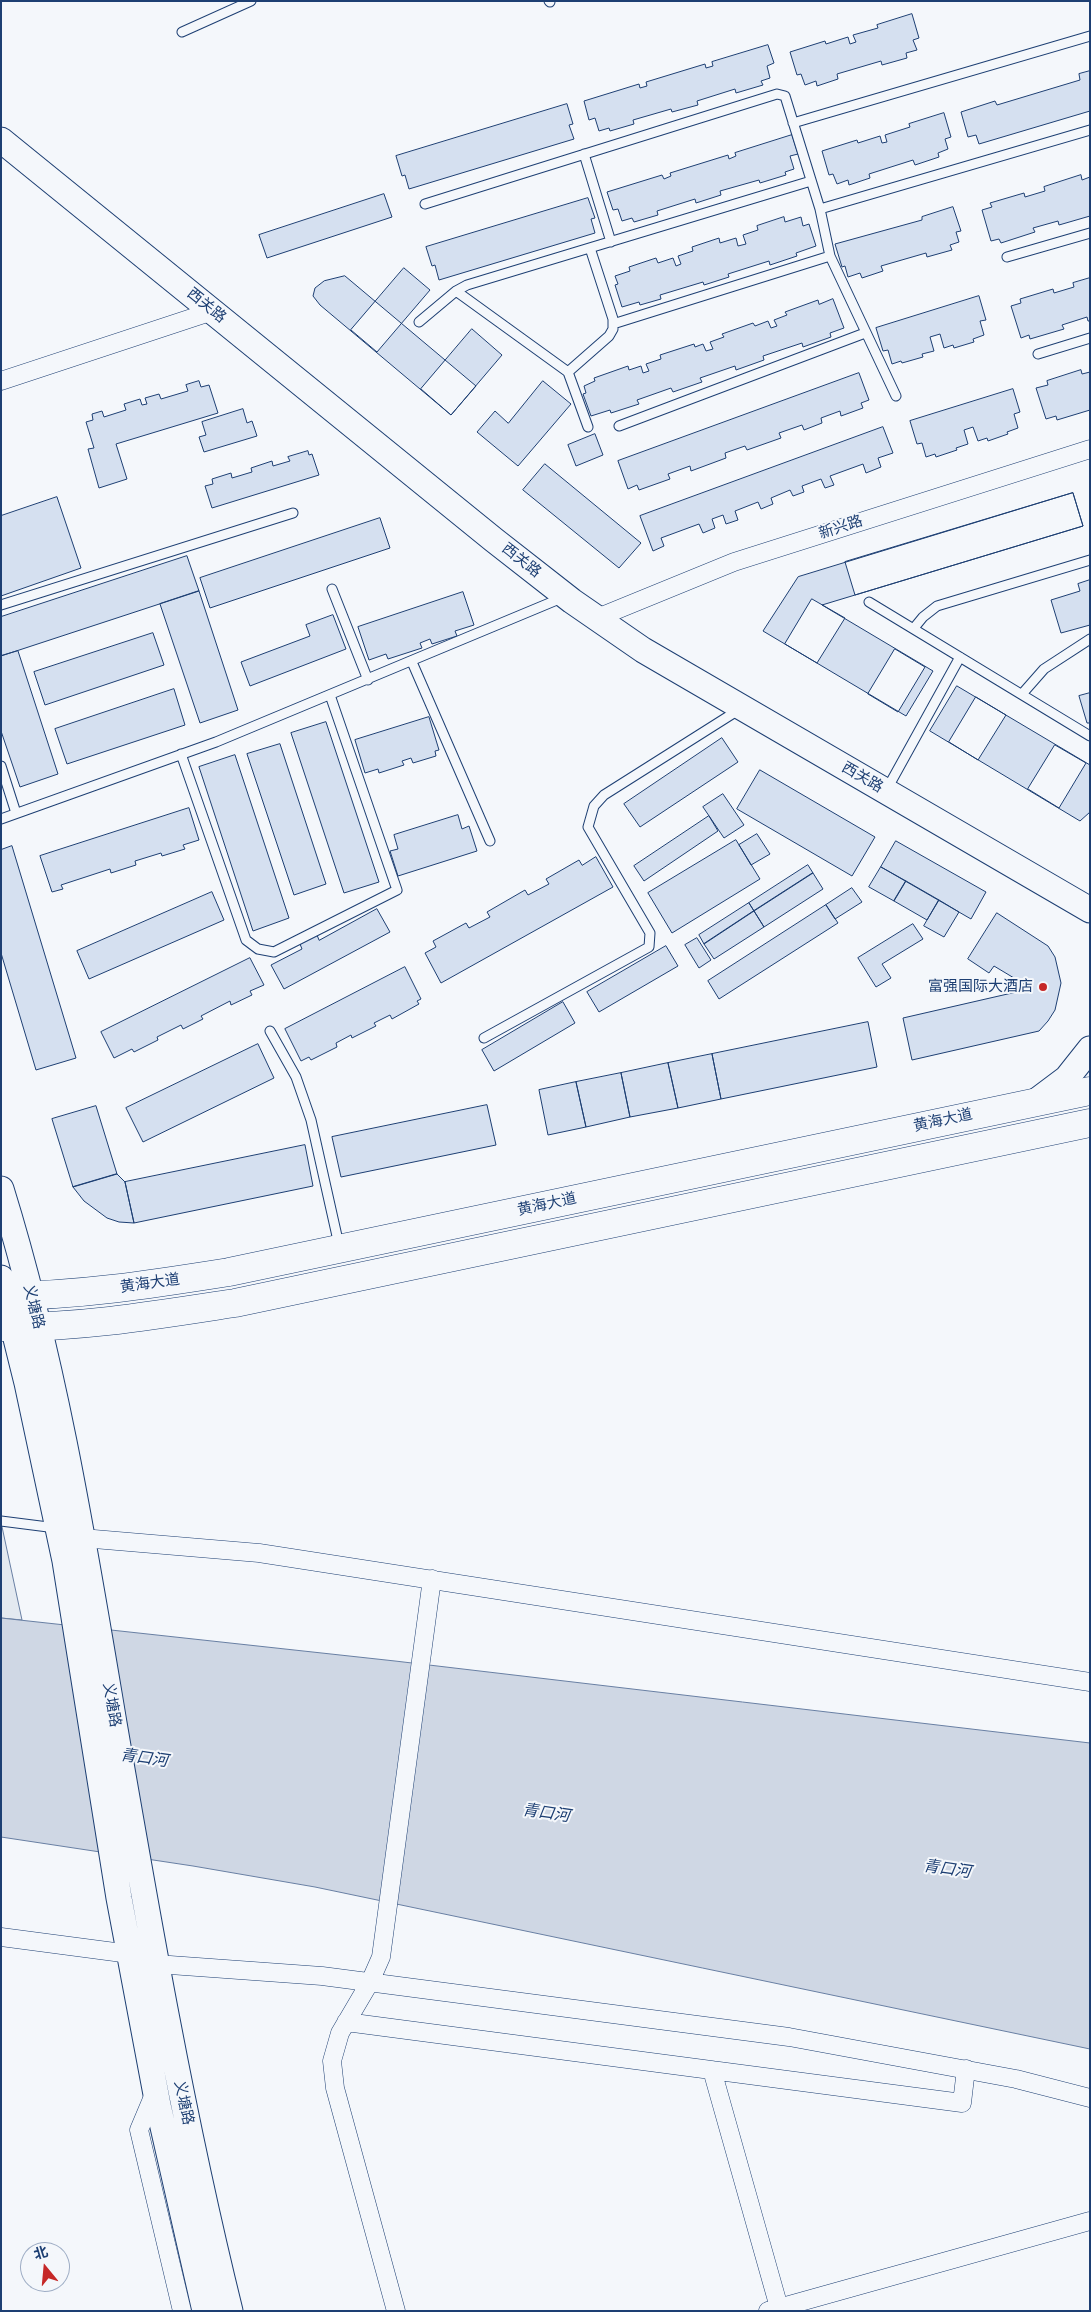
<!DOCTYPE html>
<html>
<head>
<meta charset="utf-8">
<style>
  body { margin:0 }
  #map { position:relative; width:1091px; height:2312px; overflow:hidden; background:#f4f7fb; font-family:"Sofia Sans Condensed","Noto Sans SC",sans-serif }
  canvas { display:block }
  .frame { position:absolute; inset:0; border:2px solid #1d3f73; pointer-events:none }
  .north { position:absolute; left:20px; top:2242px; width:50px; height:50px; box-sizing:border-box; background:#f4f7fb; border:1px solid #9eadc5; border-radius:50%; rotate:343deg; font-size:14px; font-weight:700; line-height:20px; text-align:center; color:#1d3f73 }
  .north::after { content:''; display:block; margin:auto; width:18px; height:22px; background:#c62828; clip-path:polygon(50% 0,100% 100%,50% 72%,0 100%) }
</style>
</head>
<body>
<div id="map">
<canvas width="1091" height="2312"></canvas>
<div class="frame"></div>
<div class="north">北</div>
</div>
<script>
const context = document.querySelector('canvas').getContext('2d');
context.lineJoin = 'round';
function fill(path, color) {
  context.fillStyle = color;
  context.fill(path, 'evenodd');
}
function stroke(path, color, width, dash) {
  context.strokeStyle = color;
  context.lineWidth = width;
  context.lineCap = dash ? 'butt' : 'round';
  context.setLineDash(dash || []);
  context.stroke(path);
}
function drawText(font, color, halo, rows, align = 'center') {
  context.font = font + ' "Sofia Sans Condensed","Noto Sans SC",sans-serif';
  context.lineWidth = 4;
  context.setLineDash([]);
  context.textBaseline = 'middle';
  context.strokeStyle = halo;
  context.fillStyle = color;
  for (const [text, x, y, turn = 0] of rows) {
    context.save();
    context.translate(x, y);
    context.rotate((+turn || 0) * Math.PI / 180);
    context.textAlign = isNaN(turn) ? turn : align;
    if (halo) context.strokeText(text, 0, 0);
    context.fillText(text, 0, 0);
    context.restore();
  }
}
const green = new Path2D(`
  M 1,1522 L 22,1620 L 1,1618 Z`);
const water = new Path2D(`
  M 1,1618 L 395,1661 L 1090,1743 L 1090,2049 L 315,1887 L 193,1866 L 1,1837 Z`);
const building = new Path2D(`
  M 912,14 L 919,38 L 913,40 L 917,50 L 906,53 L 907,58 L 882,65 L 881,61 L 837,74 L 838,79 L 817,86 L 816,81 L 805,85 L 801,74 L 797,75 L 790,52 L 825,41 L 826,44 L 848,37 L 850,44 L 856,42 L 853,35 L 878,28 L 877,25 Z
  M 768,45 L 774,63 L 767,66 L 770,78 L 761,81 L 763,85 L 736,93 L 735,89 L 697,101 L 698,105 L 672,112 L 671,109 L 633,120 L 634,124 L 610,131 L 609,128 L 599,131 L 595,118 L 589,120 L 584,101 L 639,84 L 640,88 L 647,86 L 646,82 L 705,64 L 706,68 L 713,66 L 712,62 Z
  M 1090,71 L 1090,111 L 979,144 L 976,135 L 968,137 L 961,112 L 995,101 L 997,105 L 1080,80 L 1079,74 Z
  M 567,104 L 573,124 L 569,125 L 574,139 L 409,189 L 405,175 L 402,176 L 396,156 Z
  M 944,113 L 951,137 L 945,139 L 948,149 L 938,153 L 939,157 L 915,165 L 913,160 L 869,174 L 870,178 L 849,185 L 848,180 L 837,184 L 833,174 L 829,175 L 822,151 L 857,140 L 858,143 L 880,136 L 882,143 L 887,142 L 885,135 L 910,127 L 909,124 Z
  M 792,135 L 798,154 L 790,156 L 794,169 L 785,172 L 786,175 L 760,183 L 759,180 L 720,191 L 721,195 L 696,203 L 695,199 L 657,211 L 658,215 L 634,222 L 632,218 L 622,221 L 618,209 L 613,210 L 607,192 L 662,175 L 664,179 L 671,176 L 670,173 L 728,155 L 729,159 L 736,156 L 735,153 Z
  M 1081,175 L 1082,180 L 1090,177 L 1090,216 L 1059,225 L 1058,221 L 1033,228 L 1035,232 L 1001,243 L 999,239 L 991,241 L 982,210 L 992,207 L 990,203 L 1024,193 L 1025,197 L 1045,191 L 1044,187 Z
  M 384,194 L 392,217 L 267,258 L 259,235 Z
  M 588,198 L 595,218 L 591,219 L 595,233 L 439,280 L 435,265 L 432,266 L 426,247 Z
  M 953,207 L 961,231 L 956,232 L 959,242 L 950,245 L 952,250 L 927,257 L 926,253 L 881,266 L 883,271 L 862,278 L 860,273 L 848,277 L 845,266 L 842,267 L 835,244 L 922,220 L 922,217 Z
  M 784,217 L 785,222 L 801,217 L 803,226 L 809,224 L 816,246 L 796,253 L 797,256 L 770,265 L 769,261 L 728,274 L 729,277 L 704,285 L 703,282 L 660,295 L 661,299 L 640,305 L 639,302 L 622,307 L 615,285 L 618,284 L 615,276 L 630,271 L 629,267 L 656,258 L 658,263 L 673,258 L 676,266 L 681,264 L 678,256 L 693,251 L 692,247 L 719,238 L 720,243 L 736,238 L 738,246 L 746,244 L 743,235 L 758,230 L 757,226 Z
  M 404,268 L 430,290 L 377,352 L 351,330 Z
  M 345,276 L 476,386 L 451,415 L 320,305 L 313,296 L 315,288 L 324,281 Z
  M 1090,278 L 1090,321 L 1088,321 L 1087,317 L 1062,325 L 1064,329 L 1030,339 L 1029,335 L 1021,338 L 1011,306 L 1021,303 L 1020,299 L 1053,289 L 1054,293 L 1074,287 L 1073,283 Z
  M 979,296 L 986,320 L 980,321 L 984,335 L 973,339 L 974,342 L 954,348 L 953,345 L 944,348 L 940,334 L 930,337 L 934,351 L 922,354 L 923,357 L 902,363 L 901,361 L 892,364 L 888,350 L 883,351 L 876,328 Z
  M 833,299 L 844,328 L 830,333 L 831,337 L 803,347 L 802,343 L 763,356 L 764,360 L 736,370 L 735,366 L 700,378 L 702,382 L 673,392 L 671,388 L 637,400 L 639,404 L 611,413 L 610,410 L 591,416 L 583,394 L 586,393 L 584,386 L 595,381 L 594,378 L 628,366 L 629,370 L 641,366 L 643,373 L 649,371 L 646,364 L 661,359 L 660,355 L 694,344 L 695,347 L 703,344 L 706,351 L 713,349 L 710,342 L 724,337 L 722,334 L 753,323 L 755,326 L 768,321 L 771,328 L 777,326 L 774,320 L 787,315 L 785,312 L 818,300 L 819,304 Z
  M 472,329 L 502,355 L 451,415 L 421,389 Z
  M 1081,370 L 1082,374 L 1090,372 L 1090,410 L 1057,420 L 1056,416 L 1046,419 L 1036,388 L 1048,385 L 1047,381 Z
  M 859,373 L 869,400 L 861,403 L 863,408 L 841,416 L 840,411 L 821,418 L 822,423 L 804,430 L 802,425 L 779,433 L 781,438 L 747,450 L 745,446 L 725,453 L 726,458 L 691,471 L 690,466 L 668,474 L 670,479 L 639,490 L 637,485 L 628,489 L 618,461 Z
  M 199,381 L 201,387 L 209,385 L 218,413 L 116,444 L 127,479 L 99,488 L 88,449 L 94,448 L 86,422 L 93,420 L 92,414 L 102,411 L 104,417 L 126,410 L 124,404 L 140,399 L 142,405 L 147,404 L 145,398 L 159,394 L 161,399 L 188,391 L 186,385 Z
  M 543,381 L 571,404 L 518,466 L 477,432 L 495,411 L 508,423 Z
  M 1013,389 L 1020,412 L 1014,414 L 1018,428 L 1007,432 L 1008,434 L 988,441 L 987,438 L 978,441 L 973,427 L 964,430 L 968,444 L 956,448 L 957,450 L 936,457 L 935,454 L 926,457 L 922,443 L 917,444 L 910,421 Z
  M 243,409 L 247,423 L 252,421 L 257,436 L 204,452 L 199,437 L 206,435 L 202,422 Z
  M 883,427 L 893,453 L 878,458 L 881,467 L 866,473 L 863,464 L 830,476 L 834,485 L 825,488 L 821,479 L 802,486 L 804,492 L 793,496 L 790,490 L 771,498 L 773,504 L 761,509 L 758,502 L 735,511 L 738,520 L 726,524 L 723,515 L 712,519 L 715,528 L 703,533 L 699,524 L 661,538 L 664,546 L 653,551 L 640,516 Z
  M 595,434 L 603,455 L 576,466 L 568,445 Z
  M 308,451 L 309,455 L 312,454 L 319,475 L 212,508 L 205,486 L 213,484 L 212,479 L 231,473 L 232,478 L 252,472 L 251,468 L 272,461 L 273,466 L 290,461 L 288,457 Z
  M 545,464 L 641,543 L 619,568 L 523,490 Z
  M 1073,493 L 1083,526 L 855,595 L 845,562 Z
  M 1073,493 L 1083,526 L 822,605 L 933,671 L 906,716 L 763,631 L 798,577 Z
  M 57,497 L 81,568 L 1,596 L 1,516 Z
  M 380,518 L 390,548 L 210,608 L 200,578 Z
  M 187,556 L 199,591 L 1,656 L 1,617 Z
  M 1090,580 L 1090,625 L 1061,633 L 1051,600 L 1080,591 L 1078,584 Z
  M 199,591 L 238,710 L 200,723 L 160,604 Z
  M 463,592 L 474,625 L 455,631 L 457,636 L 432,644 L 430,639 L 420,643 L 422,648 L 388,659 L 386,654 L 369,660 L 358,627 Z
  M 812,599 L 845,618 L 817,663 L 785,644 Z
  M 333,615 L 346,649 L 250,686 L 241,662 L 310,636 L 306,625 Z
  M 153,633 L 164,665 L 45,705 L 34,672 Z
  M 895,649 L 925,667 L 898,712 L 868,694 Z
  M 18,651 L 58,774 L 20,787 L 1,731 L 1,656 Z
  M 957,686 L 1090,765 L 1090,812 L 1080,821 L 930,731 Z
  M 174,689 L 185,725 L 67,764 L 55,729 Z
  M 1090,693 L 1090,723 L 1087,723 L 1079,696 Z
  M 976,697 L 1006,715 L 978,760 L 949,742 Z
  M 429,717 L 439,750 L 435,751 L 436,756 L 413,763 L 411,758 L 402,761 L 404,765 L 379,773 L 378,769 L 365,773 L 355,740 Z
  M 326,722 L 379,882 L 344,893 L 291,733 Z
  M 722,738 L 738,762 L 640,827 L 624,804 Z
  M 280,744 L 326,884 L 294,895 L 247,754 Z
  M 1055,745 L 1086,763 L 1059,808 L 1028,789 Z
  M 235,755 L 289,918 L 253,931 L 199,767 Z
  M 760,770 L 875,837 L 852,876 L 737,809 Z
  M 723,794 L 744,825 L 724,838 L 703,807 Z
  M 189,808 L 199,840 L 183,845 L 185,849 L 162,856 L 161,853 L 135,861 L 136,865 L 111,873 L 110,869 L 61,885 L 63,889 L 52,892 L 40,856 Z
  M 458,815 L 462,829 L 469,826 L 477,851 L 398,876 L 390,851 L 398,849 L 394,835 Z
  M 709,816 L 718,831 L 644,881 L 634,866 Z
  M 757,834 L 770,854 L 751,865 L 739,845 Z
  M 736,840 L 760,879 L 672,933 L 648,893 Z
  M 896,841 L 986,892 L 971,919 L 881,867 Z
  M 12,846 L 76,1058 L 36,1070 L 1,953 L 1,850 Z
  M 596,857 L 613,887 L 441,983 L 425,953 L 436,947 L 433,941 L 466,923 L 469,928 L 490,917 L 487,912 L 525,890 L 528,895 L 549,884 L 546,879 L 579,860 L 582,865 Z
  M 808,865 L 813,873 L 754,911 L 749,903 Z
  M 881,867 L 906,881 L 894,901 L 869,887 Z
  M 813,873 L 823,889 L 764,927 L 754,911 Z
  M 906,881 L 939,900 L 927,920 L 894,901 Z
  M 852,888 L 862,902 L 835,919 L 826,905 Z
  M 212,892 L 224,920 L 89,979 L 77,951 Z
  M 939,900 L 959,912 L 944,937 L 924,926 Z
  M 749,903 L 754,911 L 704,944 L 699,935 Z
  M 826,905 L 838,923 L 719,999 L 708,981 Z
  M 377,909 L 390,932 L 284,989 L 271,965 L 302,949 L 300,944 L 317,935 L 319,940 Z
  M 754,911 L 764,927 L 714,959 L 704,944 Z
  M 997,913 L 1048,946 L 1055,957 L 1061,983 L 1055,1010 L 1048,1021 L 1039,1031 L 912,1060 L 903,1018 L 1025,990 L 1024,984 L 994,966 L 989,973 L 968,959 Z
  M 913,924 L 923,939 L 882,964 L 891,978 L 876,987 L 858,958 Z
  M 697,938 L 711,960 L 699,968 L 685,945 Z
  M 666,946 L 678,966 L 599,1012 L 587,992 Z
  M 250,958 L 264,985 L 250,991 L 252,995 L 231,1005 L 230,1001 L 201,1016 L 203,1019 L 183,1029 L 181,1025 L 157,1037 L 158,1040 L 134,1052 L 132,1049 L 114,1058 L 101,1032 Z
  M 405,967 L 421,999 L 417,1001 L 419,1004 L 392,1019 L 390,1015 L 374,1023 L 376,1026 L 352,1038 L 351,1035 L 336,1043 L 337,1047 L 311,1060 L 309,1057 L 301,1061 L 285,1029 Z
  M 563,1002 L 575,1023 L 494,1071 L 482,1050 Z
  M 868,1022 L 877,1067 L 721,1099 L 712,1054 Z
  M 258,1044 L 274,1078 L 143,1142 L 126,1108 Z
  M 712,1054 L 721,1099 L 678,1108 L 668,1063 Z
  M 668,1063 L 678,1108 L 630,1117 L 621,1073 Z
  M 621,1073 L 630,1117 L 586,1127 L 576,1082 Z
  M 576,1082 L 586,1127 L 548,1135 L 539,1090 Z
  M 487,1105 L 496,1145 L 341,1177 L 332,1137 Z
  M 96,1106 L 117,1174 L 73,1187 L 52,1119 Z
  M 305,1145 L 313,1186 L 134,1223 L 125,1182 Z
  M 117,1174 L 125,1182 L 134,1223 L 119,1222 L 107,1218 L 84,1201 L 73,1187 Z`);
const lane = new Path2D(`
  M 549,1 L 550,2
  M 182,32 L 251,1
  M 793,123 L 1090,36
  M 584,154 L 611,242
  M 425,204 L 777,94 L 785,96 L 820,209 L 830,256 L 896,396
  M 820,209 L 1090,130
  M 1007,257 L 1090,233
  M 456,291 L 568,372 L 588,427
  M 419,322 L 456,291 L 467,285 L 811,181
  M 613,324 L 830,256
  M 1038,354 L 1090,338
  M 568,372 L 609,336 L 613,329 L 613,319 L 590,248
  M 619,426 L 865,333
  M 332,589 L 368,680
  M 869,602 L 1090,736
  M 1,605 L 293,513
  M 914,628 L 923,617 L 937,606 L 1090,560
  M 412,662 L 490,841
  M 1022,694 L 1044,669 L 1090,639
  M 181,754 L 246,940 L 258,949 L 274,952 L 397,890 L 330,695
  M 1,766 L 16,813
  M 887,789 L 960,657
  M 1,819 L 216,742 L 564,597
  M 270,1031 L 296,1077 L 311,1120 L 339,1245
  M 484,1038 L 649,947 L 650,933 L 588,827 L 594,806 L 604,795 L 740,709
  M 1,1521 L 56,1528`);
const street = new Path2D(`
  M 1,381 L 213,311
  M 597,618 L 734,562 L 1090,449
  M 82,1538 L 259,1553 L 1090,1682
  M 1,1937 L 130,1954
  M 156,1964 L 322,1976 L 789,2037 L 1016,2079 L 1090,2098
  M 346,2022 L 962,2103 L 966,2069
  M 712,2070 L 780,2311
  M 155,2092 L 139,2130 L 182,2311
  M 396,2311 L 335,2088 L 332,2061 L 340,2033 L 370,1982 L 381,1957 L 432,1579
  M 768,2311 L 1090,2221`);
const secondary = new Path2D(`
  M 1,140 L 494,540 L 572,601 L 643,650 L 1090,910
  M 1035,1102 L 1067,1078 L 1090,1049
  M 1,1189 C 55,1363 84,1544 114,1723 C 148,1920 182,2117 230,2311
  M 1,1278 L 27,1383 L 65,1561 L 119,1898 L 158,2105 L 205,2311`);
const primary = new Path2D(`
  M 1,1296 C 78,1296 153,1284 229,1272 L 1090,1091
  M 1,1327 C 80,1328 157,1315 235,1303 L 1090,1123`);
const markers = [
  [1043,987,5,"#c62828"]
];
const streetNames = [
  ["西关路",206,306,39],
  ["新兴路",841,528,-18],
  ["西关路",521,561,38],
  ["西关路",862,778,30],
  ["黄海大道",943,1121,-12],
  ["黄海大道",547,1205,-12],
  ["黄海大道",150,1284,-8],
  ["义塘路",33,1307,76],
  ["义塘路",111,1705,80],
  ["义塘路",183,2103,78]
];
const poiNames = [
  ["富强国际大酒店",1033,987]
];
const waterNames = [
  ["青口河",144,1759,8],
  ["青口河",546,1814,8],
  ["青口河",947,1870,8]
];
fill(green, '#e3e9f0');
stroke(green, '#687fa3', 1);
fill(water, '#cfd7e4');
stroke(water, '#687fa3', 1);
fill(building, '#d5e0f0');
stroke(building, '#1d3f73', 1);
stroke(lane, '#1d3f73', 11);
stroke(street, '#1d3f73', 19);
stroke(secondary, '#1d3f73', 27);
stroke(primary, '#1d3f73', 29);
stroke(lane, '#f4f7fb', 9);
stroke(street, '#f4f7fb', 18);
stroke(secondary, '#f4f7fb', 25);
stroke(primary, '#f4f7fb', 28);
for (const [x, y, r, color] of markers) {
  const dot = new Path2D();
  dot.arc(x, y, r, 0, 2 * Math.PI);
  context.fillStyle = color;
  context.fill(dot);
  stroke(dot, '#f4f7fb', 2);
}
drawText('15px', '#1d3f73', '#f4f7fb', streetNames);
drawText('15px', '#1d3f73', '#f4f7fb', poiNames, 'right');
drawText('italic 16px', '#1d3f73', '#f4f7fb', waterNames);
</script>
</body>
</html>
